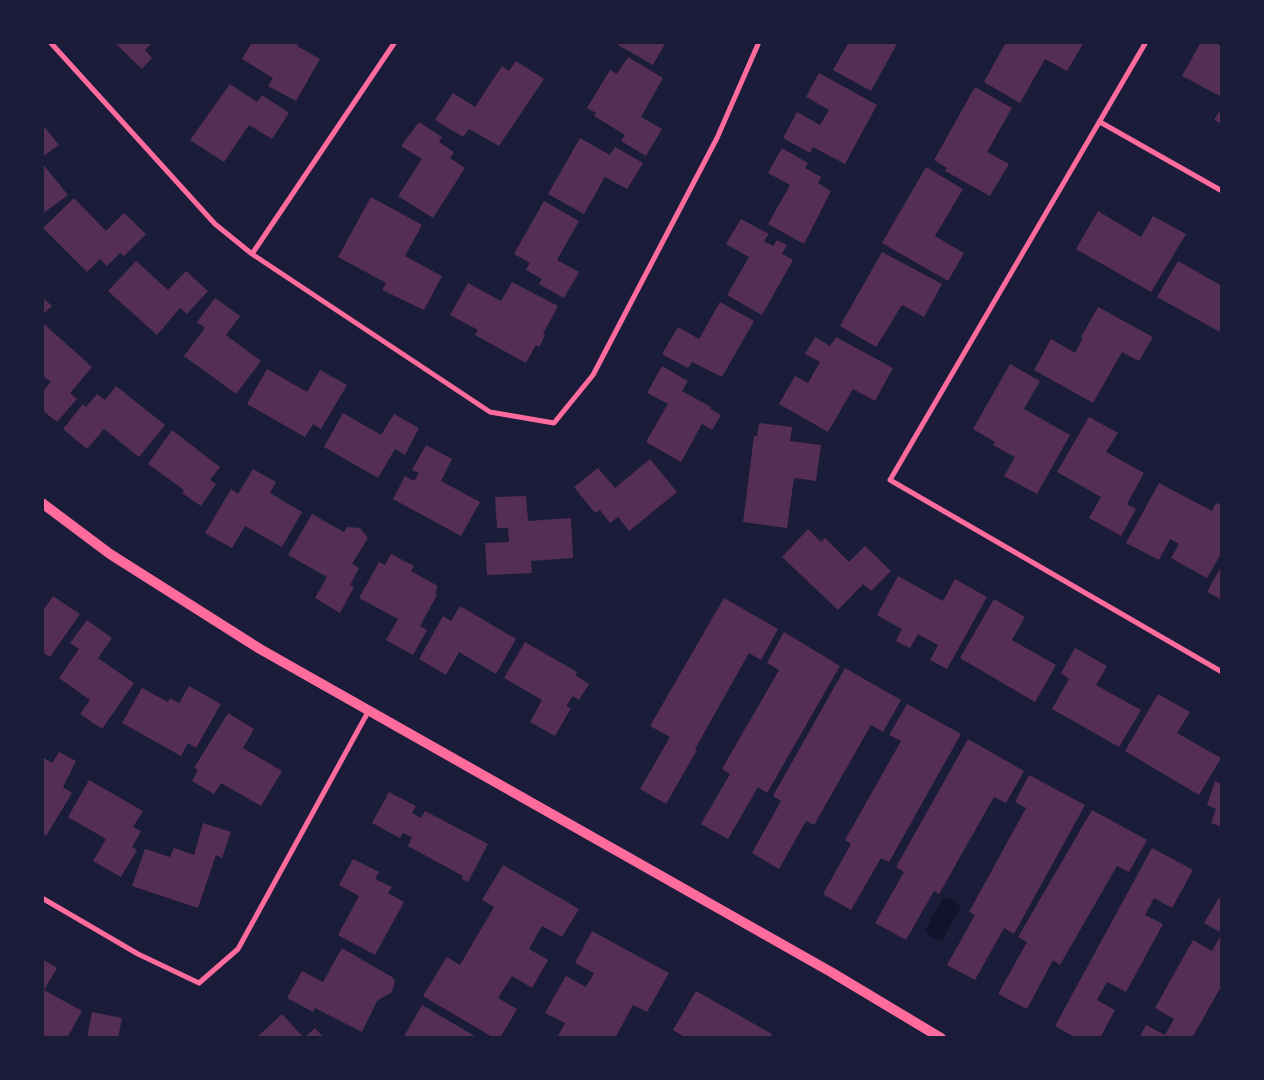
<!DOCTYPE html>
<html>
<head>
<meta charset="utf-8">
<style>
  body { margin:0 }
  #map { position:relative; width:1264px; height:1080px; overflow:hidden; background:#1b1b3a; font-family:Roboto,sans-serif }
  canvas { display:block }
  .frame { position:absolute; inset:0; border:44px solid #1b1b3a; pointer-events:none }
</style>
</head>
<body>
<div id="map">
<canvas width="1264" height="1080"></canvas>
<div class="frame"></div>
</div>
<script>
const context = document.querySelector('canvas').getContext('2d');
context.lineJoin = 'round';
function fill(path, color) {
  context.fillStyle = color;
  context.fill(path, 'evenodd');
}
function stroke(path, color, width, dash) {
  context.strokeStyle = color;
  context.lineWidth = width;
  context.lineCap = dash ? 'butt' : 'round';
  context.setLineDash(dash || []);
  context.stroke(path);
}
const water = new Path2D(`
  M 943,898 L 954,900 L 961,908 L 942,940 L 932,938 L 925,930 Z`);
const building = new Path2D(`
  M 114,42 L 153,42 L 145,50 L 152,58 L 142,69 Z
  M 252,42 L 299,42 L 297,46 L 320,59 L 296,101 L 268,86 L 273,78 L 242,59 Z
  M 619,42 L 666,42 L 653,65 L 618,45 Z
  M 849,42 L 898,42 L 871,91 L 833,70 Z
  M 1006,42 L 1084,42 L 1067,71 L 1045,59 L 1020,103 L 984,82 Z
  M 1201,42 L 1214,42 L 1222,47 L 1222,97 L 1182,76 Z
  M 628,57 L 663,78 L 641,117 L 662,129 L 646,156 L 621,141 L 625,135 L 594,116 L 596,113 L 587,108 L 610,70 L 617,74 Z
  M 516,61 L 544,79 L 499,146 L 469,129 L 463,137 L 435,120 L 453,93 L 475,107 L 502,66 L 509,71 Z
  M 819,73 L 877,105 L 845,164 L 813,147 L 810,153 L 783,138 L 797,112 L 820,125 L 829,110 L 806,97 Z
  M 230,84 L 257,102 L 262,95 L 289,113 L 272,139 L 249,125 L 224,162 L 190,140 Z
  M 975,87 L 1012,108 L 987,152 L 1009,164 L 990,196 L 945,171 L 947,168 L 934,160 Z
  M 1222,107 L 1222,124 L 1214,120 Z
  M 419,122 L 442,137 L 439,142 L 454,152 L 450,158 L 465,168 L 433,218 L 398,196 L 422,159 L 401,146 Z
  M 42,124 L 59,145 L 42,157 Z
  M 580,138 L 610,155 L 615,147 L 643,163 L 627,189 L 605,177 L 584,214 L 548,194 Z
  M 782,148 L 808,163 L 805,168 L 821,177 L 818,183 L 831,191 L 804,244 L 768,224 L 790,185 L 768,173 Z
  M 42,163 L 68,195 L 42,214 Z
  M 926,167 L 963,189 L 935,236 L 964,253 L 948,281 L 882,243 Z
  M 371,197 L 422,225 L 405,256 L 442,276 L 424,310 L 382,290 L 386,283 L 338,257 Z
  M 74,198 L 106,231 L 124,213 L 146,234 L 124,256 L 120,253 L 107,266 L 100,259 L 87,272 L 43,228 Z
  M 544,201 L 579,221 L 557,260 L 579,272 L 564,298 L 539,284 L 542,279 L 526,270 L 530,263 L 514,254 Z
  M 1098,211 L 1141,237 L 1153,216 L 1186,234 L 1151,292 L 1076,249 Z
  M 741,219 L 769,234 L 764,241 L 773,246 L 777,240 L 787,245 L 782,254 L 793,260 L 762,315 L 727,295 L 749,257 L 726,244 Z
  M 882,252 L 942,284 L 924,317 L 902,305 L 876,347 L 840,326 Z
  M 136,261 L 168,290 L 186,271 L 208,291 L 187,314 L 180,308 L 157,335 L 108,291 Z
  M 1178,261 L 1222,286 L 1222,333 L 1157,297 Z
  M 512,282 L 558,306 L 543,334 L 545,335 L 539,347 L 536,345 L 526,363 L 475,335 L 478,330 L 450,315 L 468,283 L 501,301 Z
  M 42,297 L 52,306 L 42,315 Z
  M 215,298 L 240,316 L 226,335 L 261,361 L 236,394 L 184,356 L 205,328 L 197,322 Z
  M 720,302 L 754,321 L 722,377 L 692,362 L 688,368 L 662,354 L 678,327 L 699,339 Z
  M 1098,307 L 1153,337 L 1139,361 L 1122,352 L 1093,403 L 1034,370 L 1051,339 L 1075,353 L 1083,338 L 1081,337 Z
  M 44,324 L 92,367 L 70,393 L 77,399 L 57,422 L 42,410 L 42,392 L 51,382 L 42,375 L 42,326 Z
  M 815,337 L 830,346 L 836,337 L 893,368 L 875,401 L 853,389 L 828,432 L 779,404 L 795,376 L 808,383 L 820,362 L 805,354 Z
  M 1010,364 L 1040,381 L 1024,409 L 1070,435 L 1037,494 L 1004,476 L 1015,457 L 993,445 L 995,442 L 973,429 Z
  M 662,366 L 688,381 L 682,391 L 711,407 L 710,409 L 721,415 L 712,430 L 702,424 L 681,462 L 646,442 L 668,404 L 647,393 Z
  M 267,369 L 307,392 L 320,370 L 347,385 L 321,429 L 313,424 L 305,437 L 247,404 Z
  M 116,386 L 165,425 L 139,457 L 104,429 L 87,449 L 63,429 L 83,404 L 86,407 L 97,394 L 105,400 Z
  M 343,413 L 381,435 L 394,414 L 419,428 L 405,455 L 395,449 L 378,478 L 324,447 Z
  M 1089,417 L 1118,433 L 1106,452 L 1144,473 L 1127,504 L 1136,509 L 1121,536 L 1089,518 L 1101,497 L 1057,472 Z
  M 759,423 L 792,427 L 790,441 L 821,445 L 816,481 L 794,478 L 787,528 L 743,522 L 754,436 L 757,436 Z
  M 172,430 L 220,467 L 210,480 L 216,484 L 201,506 L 182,493 L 184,490 L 148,464 Z
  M 426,445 L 452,459 L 441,481 L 480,502 L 461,536 L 393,499 L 405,476 L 414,481 L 419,473 L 412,470 Z
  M 650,459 L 677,492 L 629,531 L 618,517 L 610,523 L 600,510 L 595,513 L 574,487 L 598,468 L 615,488 Z
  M 253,469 L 276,482 L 270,493 L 302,512 L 282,547 L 245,526 L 232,548 L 205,533 L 231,489 L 238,494 Z
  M 1159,483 L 1212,511 L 1216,503 L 1222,505 L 1222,552 L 1207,578 L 1171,558 L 1179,544 L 1170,539 L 1159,560 L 1126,543 Z
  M 526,496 L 528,521 L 571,518 L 573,558 L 531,561 L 532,573 L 487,575 L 485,543 L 509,542 L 508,528 L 497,528 L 495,497 Z
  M 312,514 L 344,532 L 347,527 L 360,528 L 368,538 L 352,564 L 359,568 L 350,585 L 354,587 L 340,613 L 315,598 L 327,577 L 288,555 Z
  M 808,529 L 821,542 L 825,538 L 849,562 L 865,546 L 891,571 L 871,591 L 863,584 L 838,610 L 782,557 Z
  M 391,554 L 414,566 L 411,571 L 438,586 L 435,593 L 437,595 L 420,626 L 427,630 L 413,655 L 386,640 L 398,619 L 359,598 L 379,562 L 385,565 Z
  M 1222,565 L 1222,600 L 1207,592 Z
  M 898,576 L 943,601 L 955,579 L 987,597 L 947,669 L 930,660 L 938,645 L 918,634 L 910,648 L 896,641 L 902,629 L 877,615 Z
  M 53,596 L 80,614 L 50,657 L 42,652 L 42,612 Z
  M 724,598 L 778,629 L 761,660 L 749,653 L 695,749 L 697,750 L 666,804 L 640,789 L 670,737 L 650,726 Z
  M 994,599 L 1025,617 L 1012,640 L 1056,665 L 1035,702 L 960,658 Z
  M 460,606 L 516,639 L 496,674 L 459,652 L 446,675 L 419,659 L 443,616 L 451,621 Z
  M 87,620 L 112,638 L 98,658 L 134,683 L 102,729 L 80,714 L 90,700 L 59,678 L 79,649 L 70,643 Z
  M 784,632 L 840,666 L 767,793 L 758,787 L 728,839 L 701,824 L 730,774 L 722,769 L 779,670 L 767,663 Z
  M 525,642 L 577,672 L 575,675 L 589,684 L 579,700 L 573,696 L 566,706 L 571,708 L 555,736 L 530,722 L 542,700 L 504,678 Z
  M 1075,648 L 1107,666 L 1096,685 L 1141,710 L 1119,747 L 1052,709 L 1069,679 L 1061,673 Z
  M 845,668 L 901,700 L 883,732 L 871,725 L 814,825 L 806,821 L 779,869 L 752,853 L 781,801 L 773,796 Z
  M 189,686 L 221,704 L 196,748 L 188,743 L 181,756 L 122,723 L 142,688 L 168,702 L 170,698 L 179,703 Z
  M 1158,694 L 1190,712 L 1177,733 L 1221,758 L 1199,795 L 1125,751 Z
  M 907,704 L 961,734 L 889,862 L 881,858 L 851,910 L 823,894 L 851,844 L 845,840 L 901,741 L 889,735 Z
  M 228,713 L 254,729 L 243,748 L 282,771 L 261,806 L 221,783 L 214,794 L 192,781 L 198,770 L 194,768 Z
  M 968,739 L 1024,771 L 1006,803 L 994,797 L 939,894 L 934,891 L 906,940 L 875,923 L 904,872 L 896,867 Z
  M 59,752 L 76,761 L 63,787 L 72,793 L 46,836 L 42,834 L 42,757 L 52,763 Z
  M 1029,775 L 1085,805 L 1014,934 L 1004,928 L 975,980 L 947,965 L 975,915 L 969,912 L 1026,808 L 1015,802 Z
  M 89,780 L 143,811 L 133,827 L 141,831 L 132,847 L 137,850 L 121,877 L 93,861 L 106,839 L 68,817 Z
  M 1215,781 L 1222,784 L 1222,827 L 1211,823 L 1216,809 L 1207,805 Z
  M 389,792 L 416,806 L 412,813 L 421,818 L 425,811 L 488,844 L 468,882 L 462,879 L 463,876 L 408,846 L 412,837 L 403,833 L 400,838 L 372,823 Z
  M 1092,810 L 1147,840 L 1129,872 L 1117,866 L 1060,965 L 1053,960 L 1027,1009 L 998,994 L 1027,942 L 1018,937 Z
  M 203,823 L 231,832 L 222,858 L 216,855 L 198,908 L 132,886 L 145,849 L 170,857 L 174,848 L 194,855 Z
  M 1152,848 L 1193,870 L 1172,908 L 1154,898 L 1145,915 L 1163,924 L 1126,992 L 1107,982 L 1097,1000 L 1115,1010 L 1100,1038 L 1076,1038 L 1055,1026 Z
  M 353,859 L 379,872 L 375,879 L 392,887 L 388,893 L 404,902 L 375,955 L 338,935 L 359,896 L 339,885 Z
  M 503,865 L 579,909 L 562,937 L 542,926 L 529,949 L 548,960 L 532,988 L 512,976 L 498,998 L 517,1009 L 500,1038 L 494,1038 L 423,996 L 447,957 L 460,965 L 494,907 L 482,900 Z
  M 1222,893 L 1222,933 L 1204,923 Z
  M 592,931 L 669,973 L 647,1012 L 633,1005 L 615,1038 L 557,1038 L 565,1023 L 545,1013 L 566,976 L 586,987 L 594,973 L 575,963 Z
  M 1222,933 L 1222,985 L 1192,1038 L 1139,1038 L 1146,1025 L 1165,1035 L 1174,1019 L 1155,1008 L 1193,940 L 1212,951 Z
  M 342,948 L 392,977 L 395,981 L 392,992 L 377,1001 L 362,1032 L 315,1008 L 313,1012 L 287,998 L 302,971 L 323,982 Z
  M 42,959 L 57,968 L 44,990 L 82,1011 L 67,1038 L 42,1038 Z
  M 696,991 L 772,1034 L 770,1038 L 686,1038 L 673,1030 Z
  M 422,1005 L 478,1038 L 403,1038 Z
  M 92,1012 L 122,1018 L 118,1038 L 87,1038 Z
  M 282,1014 L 304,1038 L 256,1038 Z
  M 315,1028 L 324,1038 L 304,1038 Z`);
const minor = new Path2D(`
  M 50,42 L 215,224 L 252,254 L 490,412 L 554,423 L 593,375 L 717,138 L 759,42
  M 1146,42 L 890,480 L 1222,672
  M 1100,122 L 1222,191
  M 252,254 L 395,42
  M 42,898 L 138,954 L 199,983 L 238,949 L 368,712`);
const secondary = new Path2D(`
  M 42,503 L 110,554 L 260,649 L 831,972 L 941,1038`);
fill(water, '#12122b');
fill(building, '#542f53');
stroke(minor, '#ff6b9d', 5);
stroke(secondary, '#ff6b9d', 10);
</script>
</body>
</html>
